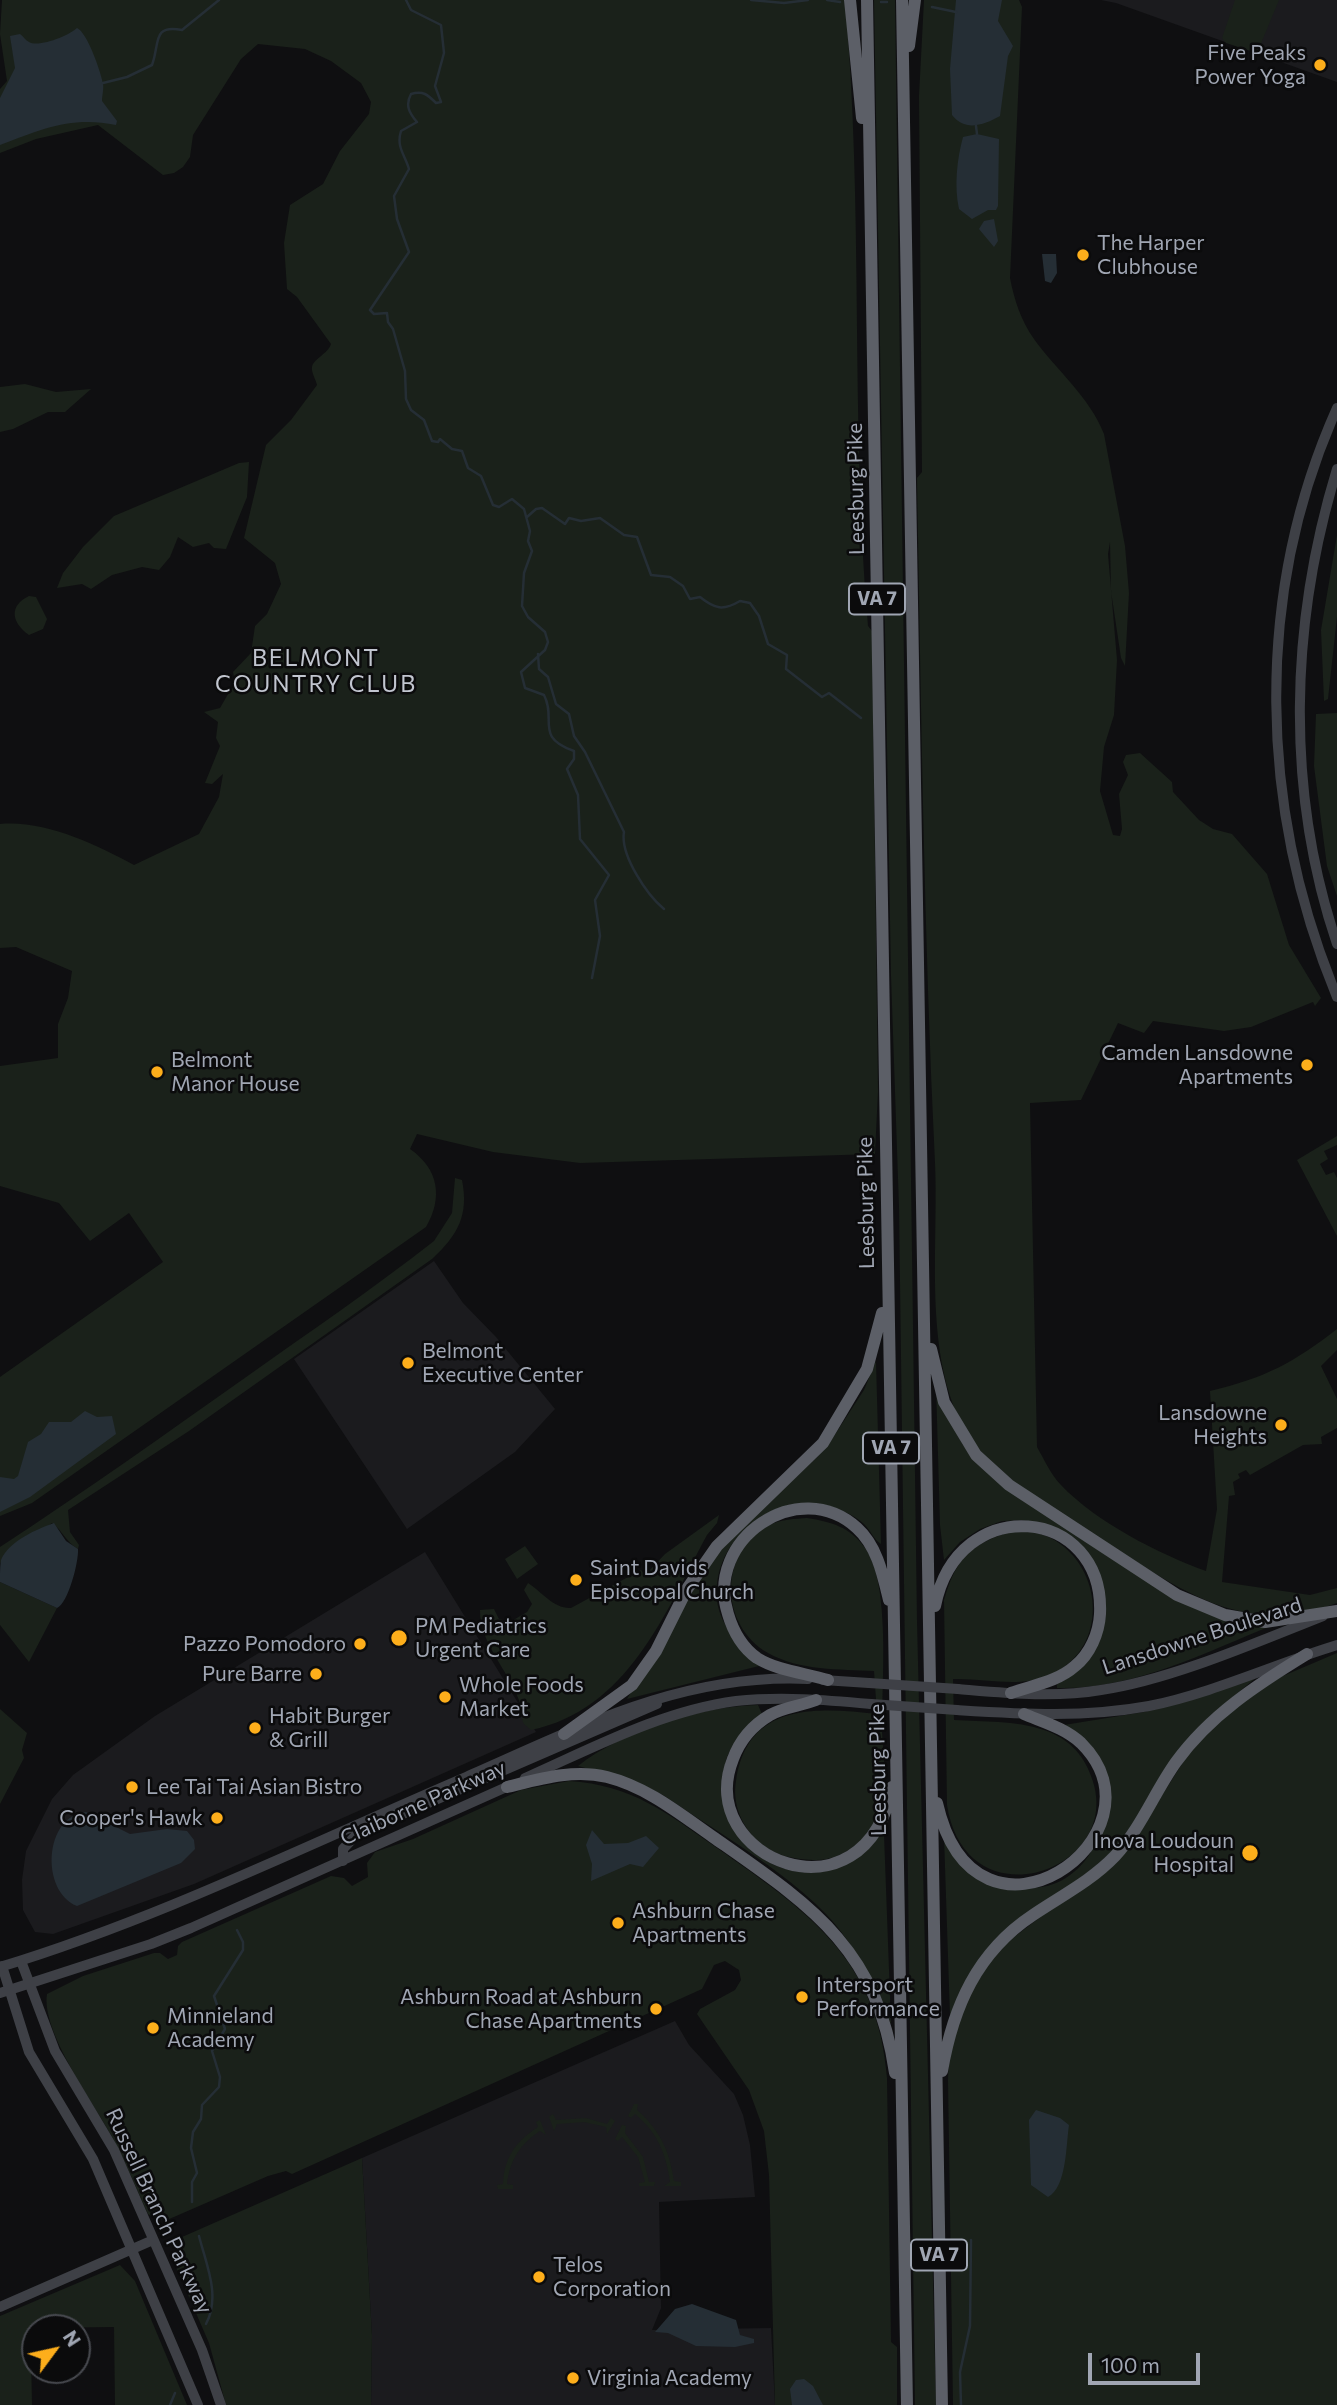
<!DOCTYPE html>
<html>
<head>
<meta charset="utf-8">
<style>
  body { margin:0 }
  #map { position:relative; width:1337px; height:2405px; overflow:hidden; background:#0f0f11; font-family:Commissioner,sans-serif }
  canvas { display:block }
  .north { position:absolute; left:21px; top:2314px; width:70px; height:70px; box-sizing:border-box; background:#0b0b0c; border:2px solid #47494f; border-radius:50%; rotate:57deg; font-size:19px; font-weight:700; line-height:28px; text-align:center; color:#a0a6b3 }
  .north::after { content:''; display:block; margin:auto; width:24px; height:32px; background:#fdae1b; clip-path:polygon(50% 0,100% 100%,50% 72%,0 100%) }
  .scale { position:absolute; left:1088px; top:2353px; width:112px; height:32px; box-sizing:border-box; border:4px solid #a0a6b3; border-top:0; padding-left:9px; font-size:21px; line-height:24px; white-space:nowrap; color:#a0a6b3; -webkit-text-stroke:5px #0b0b0c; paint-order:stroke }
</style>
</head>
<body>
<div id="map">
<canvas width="1337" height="2405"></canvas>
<div class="north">N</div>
<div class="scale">100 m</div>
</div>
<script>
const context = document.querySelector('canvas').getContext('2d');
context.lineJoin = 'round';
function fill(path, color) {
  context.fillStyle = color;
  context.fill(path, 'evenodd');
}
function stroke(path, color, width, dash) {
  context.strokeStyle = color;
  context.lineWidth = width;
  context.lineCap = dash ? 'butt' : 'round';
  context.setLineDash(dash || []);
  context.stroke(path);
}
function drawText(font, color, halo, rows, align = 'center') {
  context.font = font + ' Commissioner,sans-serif';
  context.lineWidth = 5;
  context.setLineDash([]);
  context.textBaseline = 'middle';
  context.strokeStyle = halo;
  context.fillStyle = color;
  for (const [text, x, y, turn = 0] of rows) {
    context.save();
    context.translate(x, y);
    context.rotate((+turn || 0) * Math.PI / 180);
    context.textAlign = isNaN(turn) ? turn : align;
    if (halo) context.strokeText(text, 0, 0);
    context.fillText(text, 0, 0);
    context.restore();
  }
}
const built = new Path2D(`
  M 1101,0 L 1337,0 L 1337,82 L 1116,3 Z
  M 434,1261 L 463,1303 L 496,1337 L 555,1409 L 515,1452 L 407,1529 L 294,1359 Z
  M 425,1552 L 536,1732 L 194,1884 L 53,1934 L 35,1932 L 23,1910 L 22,1880 L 26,1851 L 52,1799 L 73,1775 L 155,1716 Z
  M 675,2021 L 689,2045 L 734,2094 L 743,2115 L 750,2145 L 755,2197 L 659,2202 L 661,2308 L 652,2330 L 771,2328 L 775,2405 L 371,2405 L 372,2336 L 362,2158 Z`);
const green = new Path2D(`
  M 2,0 L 845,0 C 864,208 850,418 868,626 L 872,631 L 878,1091 L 875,1154 L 580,1163 L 493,1152 L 417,1134 L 410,1149 C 439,1169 443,1198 426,1227 L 32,1503 L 0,1516 L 0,1377 L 163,1262 L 129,1213 L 90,1241 L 59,1203 L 0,1186 L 0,1066 L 58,1058 L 58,1024 L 68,998 L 72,971 L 16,947 L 0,948 L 0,824 C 45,820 95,844 134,865 L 199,834 L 219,797 L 223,774 L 212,784 L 205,783 L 220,746 L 216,738 L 218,722 L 204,712 L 220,708 L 235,682 L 233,672 L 251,653 L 255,626 L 267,614 L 281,584 L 275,563 L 244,538 L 266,445 L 291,420 L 317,385 C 316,380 311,372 312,367 C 314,358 328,354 331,344 L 297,297 L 287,289 L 284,243 L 290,205 L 323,184 L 340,151 L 369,114 L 371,102 L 361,83 L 331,61 L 305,49 L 258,44 L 241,59 L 193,135 L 190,157 L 183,167 L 174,173 L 163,175 L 98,125 L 36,139 L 0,153 L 0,89 L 7,81 L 0,34 Z
  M 874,0 L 895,0 L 917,1621 L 936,2405 L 915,2405 L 899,1207 L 891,976 Z
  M 924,0 L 1019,0 L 1022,7 L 1010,278 C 1014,299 1021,321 1034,339 C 1057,371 1089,396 1104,434 L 1125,546 L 1129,593 L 1125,666 L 1121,658 L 1111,591 L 1110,542 L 1108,554 L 1117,660 L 1114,715 L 1104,747 L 1100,791 L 1113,835 L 1120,836 L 1122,829 L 1119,794 L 1128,775 L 1123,762 L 1126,755 L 1140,753 L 1172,782 L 1173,792 L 1199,820 L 1213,829 L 1232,834 L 1267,874 L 1289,945 L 1321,998 L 1315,1006 L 1313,1002 L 1251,1027 L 1224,1031 L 1153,1021 L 1144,1033 L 1118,1023 L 1081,1100 L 1030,1103 L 1037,1447 C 1044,1459 1051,1475 1061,1485 C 1096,1522 1159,1554 1206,1571 L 1217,1509 L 1210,1391 C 1265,1378 1293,1363 1337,1329 L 1337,1350 L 1321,1366 L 1337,1399 L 1337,1428 L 1321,1437 L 1322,1444 L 1303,1445 L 1250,1475 L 1246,1470 L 1238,1474 L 1240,1478 L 1233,1482 L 1235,1495 L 1229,1496 L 1222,1582 L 1310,1595 L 1337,1588 L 1337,1603 C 1256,1632 1203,1604 1135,1561 C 1092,1533 997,1484 972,1443 C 921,1363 939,1255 935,1163 C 924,935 921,707 917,478 L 922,472 L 919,96 Z
  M 1235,0 L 1279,0 L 1257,53 L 1226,43 L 1222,38 Z
  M 25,384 L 56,392 L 91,389 L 65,412 L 48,412 L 13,429 L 0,432 L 0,387 Z
  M 249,462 L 247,497 L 226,549 L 214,548 L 209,543 L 193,547 L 178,537 L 170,557 L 159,570 L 142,567 L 112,575 L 91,589 L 82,584 L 57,588 L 63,573 L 83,547 L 114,516 L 239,463 Z
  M 1337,535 L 1337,617 L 1328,699 L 1324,701 L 1321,630 Z
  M 29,596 L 36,597 L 47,619 L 43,629 L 29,635 C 12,623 8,606 29,596 Z
  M 1337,713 L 1337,896 L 1327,866 L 1314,766 L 1316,714 Z
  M 1337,1136 L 1337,1145 L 1324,1151 L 1328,1159 L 1320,1164 L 1326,1175 L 1334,1172 L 1337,1178 L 1337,1236 L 1297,1160 Z
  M 455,1178 L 462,1180 C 469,1215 458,1235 432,1259 L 189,1431 L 68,1510 L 70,1532 L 79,1545 L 78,1549 C 65,1541 63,1531 52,1523 L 2,1559 L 0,1564 L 0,1547 C 84,1492 167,1433 249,1375 C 311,1331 374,1288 434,1241 L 452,1213 Z
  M 876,1361 L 881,1544 C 874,1540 871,1531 864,1524 C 854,1515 840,1509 826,1505 C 767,1491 704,1549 719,1610 C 725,1632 745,1649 759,1666 L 627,1699 L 691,1591 L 725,1543 L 817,1457 L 834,1436 L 864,1390 Z
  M 936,1385 L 963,1445 L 1170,1594 L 1273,1625 C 1204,1653 1133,1690 1057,1688 L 1057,1684 L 1068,1678 L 1104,1616 L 1104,1596 L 1093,1564 L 1034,1522 L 1022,1520 L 1002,1521 L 980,1529 L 960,1542 L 944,1560 L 940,1525 Z
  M 719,1515 L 717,1523 L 707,1535 C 665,1613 628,1710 531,1730 L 524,1724 C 520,1717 523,1710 520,1703 C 510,1672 479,1643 480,1610 L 494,1609 L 499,1619 L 510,1622 L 527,1612 L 532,1604 L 524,1590 L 528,1583 C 542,1592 554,1609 571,1608 L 641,1570 L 645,1575 L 665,1554 Z
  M 807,1518 C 832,1522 850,1527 865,1548 C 874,1561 878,1579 880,1594 C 886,1638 882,1686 882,1731 C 883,1753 887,1779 883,1800 C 877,1832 846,1862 813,1860 C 793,1859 775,1856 759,1842 C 742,1827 732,1804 736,1781 C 747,1703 815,1707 877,1714 L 874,1671 C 839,1669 800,1671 768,1653 C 719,1625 718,1551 770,1525 C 781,1519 795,1519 807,1518 Z
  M 1015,1530 C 1030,1532 1044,1533 1056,1541 C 1106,1573 1107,1652 1048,1676 C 1017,1688 985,1678 953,1679 L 954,1720 C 983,1722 1015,1720 1044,1730 C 1067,1738 1083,1753 1091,1776 C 1128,1870 966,1927 947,1805 L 944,1600 C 957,1555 972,1544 1015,1530 Z
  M 525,1546 L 538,1564 L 517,1579 L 505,1559 Z
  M 0,1582 L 57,1608 L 29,1662 L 0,1625 Z
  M 1337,1653 L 1337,2405 L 953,2405 L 948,2080 L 949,2049 L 960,2011 L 997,1950 L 1126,1852 L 1187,1756 L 1207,1733 L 1247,1698 L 1276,1679 Z
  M 1258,1676 L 1209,1717 L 1127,1834 L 1110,1853 L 1092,1869 L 1007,1931 L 950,2016 L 944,1837 C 961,1866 970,1869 1001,1879 C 1011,1882 1023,1888 1033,1888 C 1090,1886 1117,1817 1103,1769 C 1097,1750 1080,1737 1064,1725 L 1144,1712 Z
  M 758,1705 L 762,1714 C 750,1728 731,1742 726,1761 C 707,1823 763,1883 826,1871 C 858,1865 865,1842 884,1834 L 891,2024 C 874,1984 856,1946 826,1914 C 784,1870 714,1830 663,1795 L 637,1782 L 578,1766 C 622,1731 702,1706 758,1705 Z
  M 0,1709 L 27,1733 L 22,1750 L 24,1758 L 0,1804 Z
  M 569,1781 C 632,1785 667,1813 717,1848 C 807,1911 878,1959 887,2078 L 891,2342 L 897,2347 L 897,2405 L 775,2405 L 769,2175 L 764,2131 L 749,2090 L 697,2014 L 700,2009 L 735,1990 L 741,1980 L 739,1970 L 725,1961 L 714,1965 L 702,1989 L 292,2174 L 286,2171 L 268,2176 L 167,2220 L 156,2219 L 148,2214 C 136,2188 125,2160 111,2135 C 93,2102 41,2031 47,1994 L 83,1976 L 154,1953 L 160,1953 L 168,1959 L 177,1955 L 178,1946 L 182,1942 L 331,1876 L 344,1878 L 352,1886 L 368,1877 L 367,1863 L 375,1852 L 413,1839 L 521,1790 Z
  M 634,2104 L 638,2104 L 637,2110 C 660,2130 670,2152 674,2181 L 681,2182 L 681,2186 L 664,2186 L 670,2182 C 666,2153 657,2132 635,2114 L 631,2118 L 628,2116 Z
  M 553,2114 L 556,2120 L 586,2118 L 607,2124 L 611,2118 L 615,2121 L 607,2134 L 606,2127 L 584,2122 L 557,2124 L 554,2131 L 549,2117 Z
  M 540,2120 L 546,2135 L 540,2131 C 520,2144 510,2160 507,2184 L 513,2185 L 513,2189 L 498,2189 L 497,2185 L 503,2184 C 504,2158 516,2141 538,2127 L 536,2122 Z
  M 622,2125 L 626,2126 L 625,2133 L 643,2157 L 649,2182 L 655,2182 L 654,2186 L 639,2186 L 639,2183 L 645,2182 L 638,2157 L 622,2137 L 618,2141 L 615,2139 Z
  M 362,2158 L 372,2336 L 371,2405 L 226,2405 L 209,2343 L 172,2258 L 184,2241 L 182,2237 Z
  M 120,2265 L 135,2281 L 187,2405 L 115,2405 L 114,2327 L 35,2328 L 35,2350 L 31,2354 L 32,2405 L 0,2405 L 0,2316 Z`);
const water = new Path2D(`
  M 956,0 L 1002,0 L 998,21 L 1013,46 L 1008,56 L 1000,116 C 984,125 965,132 952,115 L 950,69 Z
  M 77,28 C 87,32 101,72 103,84 C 104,88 102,96 102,101 L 117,121 L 116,125 C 72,116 42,129 0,145 L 0,98 L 15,68 L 10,36 L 20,34 C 23,36 25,40 29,42 C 39,48 70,35 77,28 Z
  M 977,134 L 999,139 L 998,206 L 996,210 L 988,210 L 972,219 L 959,209 C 954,186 957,159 963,137 Z
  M 994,219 L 998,241 L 994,247 L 979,229 L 984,221 Z
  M 1042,254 L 1056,254 L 1057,273 L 1051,283 L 1045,281 Z
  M 85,1411 L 97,1417 L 112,1416 L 116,1434 L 30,1497 L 0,1512 L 0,1477 L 14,1479 L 18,1476 L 28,1442 L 41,1434 L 49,1422 L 71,1422 Z
  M 54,1523 L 66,1541 L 78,1549 C 79,1561 68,1604 57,1608 L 0,1582 C 0,1575 0,1566 1,1560 C 9,1541 37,1529 54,1523 Z
  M 86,1812 L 130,1834 L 167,1829 L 187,1831 L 194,1840 L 195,1849 L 181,1863 L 77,1906 C 40,1891 44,1816 86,1812 Z
  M 592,1830 L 604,1844 L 628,1843 L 646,1836 L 659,1848 L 643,1867 L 630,1864 L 591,1881 L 592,1864 L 586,1845 Z
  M 1036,2110 L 1060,2118 L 1069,2125 C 1066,2144 1067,2187 1048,2197 L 1031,2185 L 1029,2120 Z
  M 692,2304 L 736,2320 L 740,2335 L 754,2339 L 754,2343 L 735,2347 L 696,2346 L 668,2333 L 655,2332 L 675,2309 Z
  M 804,2379 L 813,2386 L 823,2405 L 792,2405 L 790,2389 L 796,2380 Z`);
const stream = new Path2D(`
  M 406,0 L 411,10 L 441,25 L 444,53 L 435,86 L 441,102 L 436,103 C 428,95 423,90 411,94 C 405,105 409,113 417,122 L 401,131 C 396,147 405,155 409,169 L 394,196 L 397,219 L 409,252 L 370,310 L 374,314 L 387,313 L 388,322 L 393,329 L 405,371 L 406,399 L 411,410 L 424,420 L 432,441 L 438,442 L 440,439 L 452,449 L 462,451 L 468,468 L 481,476 L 493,505 L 499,507 L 512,499 L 524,509 L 530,531 L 528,541 L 532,551 L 524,573 L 522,606 L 528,617 L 545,632 L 548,642 L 545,650 L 521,672 L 525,688 L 544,695 C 557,720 534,737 574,751 L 574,759 L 567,769 L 578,795 L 580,839 L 609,875 L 595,900 L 600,936 L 592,978
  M 751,0 L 784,3 L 808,0
  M 827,0 L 840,2
  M 881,2 L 887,2
  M 932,7 L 956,12
  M 103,83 L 127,77 L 152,65 C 160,43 152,24 182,30 L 219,0
  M 976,126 L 977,134
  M 527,517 L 536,509 L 542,508 L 565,524 L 569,518 L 581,521 L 600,518 L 624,535 L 637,537 L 651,575 L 670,577 L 683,586 L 690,599 L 700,597 C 715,609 723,611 740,601 L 750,603 L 759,616 L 768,644 L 787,655 L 786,669 L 822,697 L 829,693 L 861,718
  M 538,654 L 539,669 L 548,677 L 556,704 L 569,714 L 574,736 L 585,752 L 624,832 C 620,855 647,895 664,909
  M 192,2202 L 192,2182 L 197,2173 L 191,2148 L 193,2132 L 201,2119 L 202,2105 L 219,2087 L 220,2077 L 212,2051 L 225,2029 L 214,1996 L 243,1950 L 243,1942 L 237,1930
  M 199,2236 C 206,2264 221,2296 206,2324
  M 170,2405 L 175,2393
  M 961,2405 L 960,2372 L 970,2326 L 971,2240`);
const secondary = new Path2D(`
  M 1337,408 C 1253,596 1259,809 1337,997
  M 1337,469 C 1290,623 1285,790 1337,944
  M 823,1680 L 869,1683
  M 958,1689 C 1006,1693 1053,1698 1101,1690 C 1170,1680 1257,1642 1323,1616
  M 957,1710 C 1022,1714 1084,1718 1149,1706 C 1213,1693 1275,1664 1337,1645
  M 525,1778 C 593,1748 661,1711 736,1701 C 781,1696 826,1700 871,1704
  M 343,1861 L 343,1849 L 357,1834 L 657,1704
  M 21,1961 L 55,2051 L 114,2150 L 202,2350 L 221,2405
  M 2,1966 L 29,2052 L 93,2159 L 198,2405
  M 0,1967 C 161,1918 311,1843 466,1777 C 578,1728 682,1673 808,1679
  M 0,1993 L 151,1944 L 191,1928 L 511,1785
  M 0,2307 L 153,2240`);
const highway = new Path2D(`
  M 850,0 L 862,118
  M 867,0 L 907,2405
  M 902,0 L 942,2405
  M 909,46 L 915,0
  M 931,1349 L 944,1402 L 976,1455 L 1009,1485 L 1177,1595 L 1225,1615 L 1265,1622 L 1337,1611
  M 935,1606 C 958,1491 1105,1506 1100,1614 C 1099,1633 1090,1654 1075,1666 C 1057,1682 1033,1685 1011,1693
  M 828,1680 C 805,1673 778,1671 757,1658 C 743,1648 733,1631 728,1614 C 704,1539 799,1475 857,1528 C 877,1546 883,1575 889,1600
  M 816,1700 C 801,1706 784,1707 770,1715 C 753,1725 740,1740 733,1759 C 693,1859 865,1928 892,1787
  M 564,1734 L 632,1685 L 656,1651 L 687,1589 L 717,1546 L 823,1443 L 867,1369 L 882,1313
  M 507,1787 C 540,1779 573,1769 607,1777 C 647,1787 680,1814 713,1837 C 810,1905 877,1947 895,2073
  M 937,1803 C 976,1975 1174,1835 1081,1743 C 1065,1728 1043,1722 1024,1714
  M 942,2071 C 953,2007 977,1952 1033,1915 C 1061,1896 1091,1881 1115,1856 C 1141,1828 1154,1793 1176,1762 C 1210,1715 1258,1684 1307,1654`);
const secondaryBridge = new Path2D(`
  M 869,1683 L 958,1689
  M 871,1704 L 957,1710`);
const markers = [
  [1320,65,7,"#fdae1b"],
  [1083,255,7,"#fdae1b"],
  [1307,1065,7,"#fdae1b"],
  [157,1072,7,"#fdae1b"],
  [408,1363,7,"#fdae1b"],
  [1281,1425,7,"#fdae1b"],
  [576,1580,7,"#fdae1b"],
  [399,1638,9,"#fdae1b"],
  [360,1644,7,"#fdae1b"],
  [316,1674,7,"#fdae1b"],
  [445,1697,7,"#fdae1b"],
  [255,1728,7,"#fdae1b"],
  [132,1787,7,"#fdae1b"],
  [217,1818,7,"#fdae1b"],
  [1250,1853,9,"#fdae1b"],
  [618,1923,7,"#fdae1b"],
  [802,1997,7,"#fdae1b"],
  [656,2009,7,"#fdae1b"],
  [153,2028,7,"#fdae1b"],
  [539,2277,7,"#fdae1b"],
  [573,2378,7,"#fdae1b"]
];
const shields = [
  [877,599,56],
  [891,1448,56],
  [939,2255,56]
];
const shieldNames = [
  ["VA 7",877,599],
  ["VA 7",891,1448],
  ["VA 7",939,2255]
];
const poiNames = [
  ["Five Peaks",1306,53,"right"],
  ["Power Yoga",1306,77,"right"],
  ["The Harper",1097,243],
  ["Clubhouse",1097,267],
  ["Camden Lansdowne",1293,1053,"right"],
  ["Apartments",1293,1077,"right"],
  ["Belmont",171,1060],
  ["Manor House",171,1084],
  ["Belmont",422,1351],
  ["Executive Center",422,1375],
  ["Lansdowne",1267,1413,"right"],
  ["Heights",1267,1437,"right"],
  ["Saint Davids",590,1568],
  ["Episcopal Church",590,1592],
  ["PM Pediatrics",415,1626],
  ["Urgent Care",415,1650],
  ["Pazzo Pomodoro",346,1644,"right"],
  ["Pure Barre",302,1674,"right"],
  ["Whole Foods",459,1685],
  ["Market",459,1709],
  ["Habit Burger",269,1716],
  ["& Grill",269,1740],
  ["Lee Tai Tai Asian Bistro",146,1787],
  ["Cooper's Hawk",203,1818,"right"],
  ["Inova Loudoun",1234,1841,"right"],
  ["Hospital",1234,1865,"right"],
  ["Ashburn Chase",632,1911],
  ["Apartments",632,1935],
  ["Intersport",816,1985],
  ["Performance",816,2009],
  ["Ashburn Road at Ashburn",642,1997,"right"],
  ["Chase Apartments",642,2021,"right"],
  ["Minnieland",167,2016],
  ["Academy",167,2040],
  ["Telos",553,2265],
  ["Corporation",553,2289],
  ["Virginia Academy",587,2378]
];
const streetNames = [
  ["Leesburg Pike",856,489,-91],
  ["Leesburg Pike",866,1203,-91],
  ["Lansdowne Boulevard",1202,1636,-18],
  ["Leesburg Pike",878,1770,-91],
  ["Claiborne Parkway",423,1803,-24],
  ["Russell Branch Parkway",159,2211,65]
];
const neighbourhoodNames = [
  ["BELMONT",316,658],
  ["COUNTRY CLUB",316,684]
];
fill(built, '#1b1b1e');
fill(green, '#1a211a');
fill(water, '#252e35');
stroke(stream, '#252e35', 2.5);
stroke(secondary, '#3e4046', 10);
stroke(highway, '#5c5f67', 12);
stroke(secondaryBridge, '#3e4046', 10);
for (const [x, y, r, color] of markers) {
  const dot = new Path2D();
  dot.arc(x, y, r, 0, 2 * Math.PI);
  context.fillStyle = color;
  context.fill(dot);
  stroke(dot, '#0b0b0c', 2.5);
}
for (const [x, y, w] of shields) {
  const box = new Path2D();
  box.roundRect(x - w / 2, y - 15.5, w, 31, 5);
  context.fillStyle = '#0b0b0c';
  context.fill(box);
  stroke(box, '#a0a6b3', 2);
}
drawText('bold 19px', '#a0a6b3', null, shieldNames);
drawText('21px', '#a0a6b3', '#0b0b0c', poiNames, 'left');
drawText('21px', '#a0a6b3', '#0b0b0c', streetNames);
context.letterSpacing = '2px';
drawText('23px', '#c1c5cf', '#0b0b0c', neighbourhoodNames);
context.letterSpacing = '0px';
</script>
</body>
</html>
